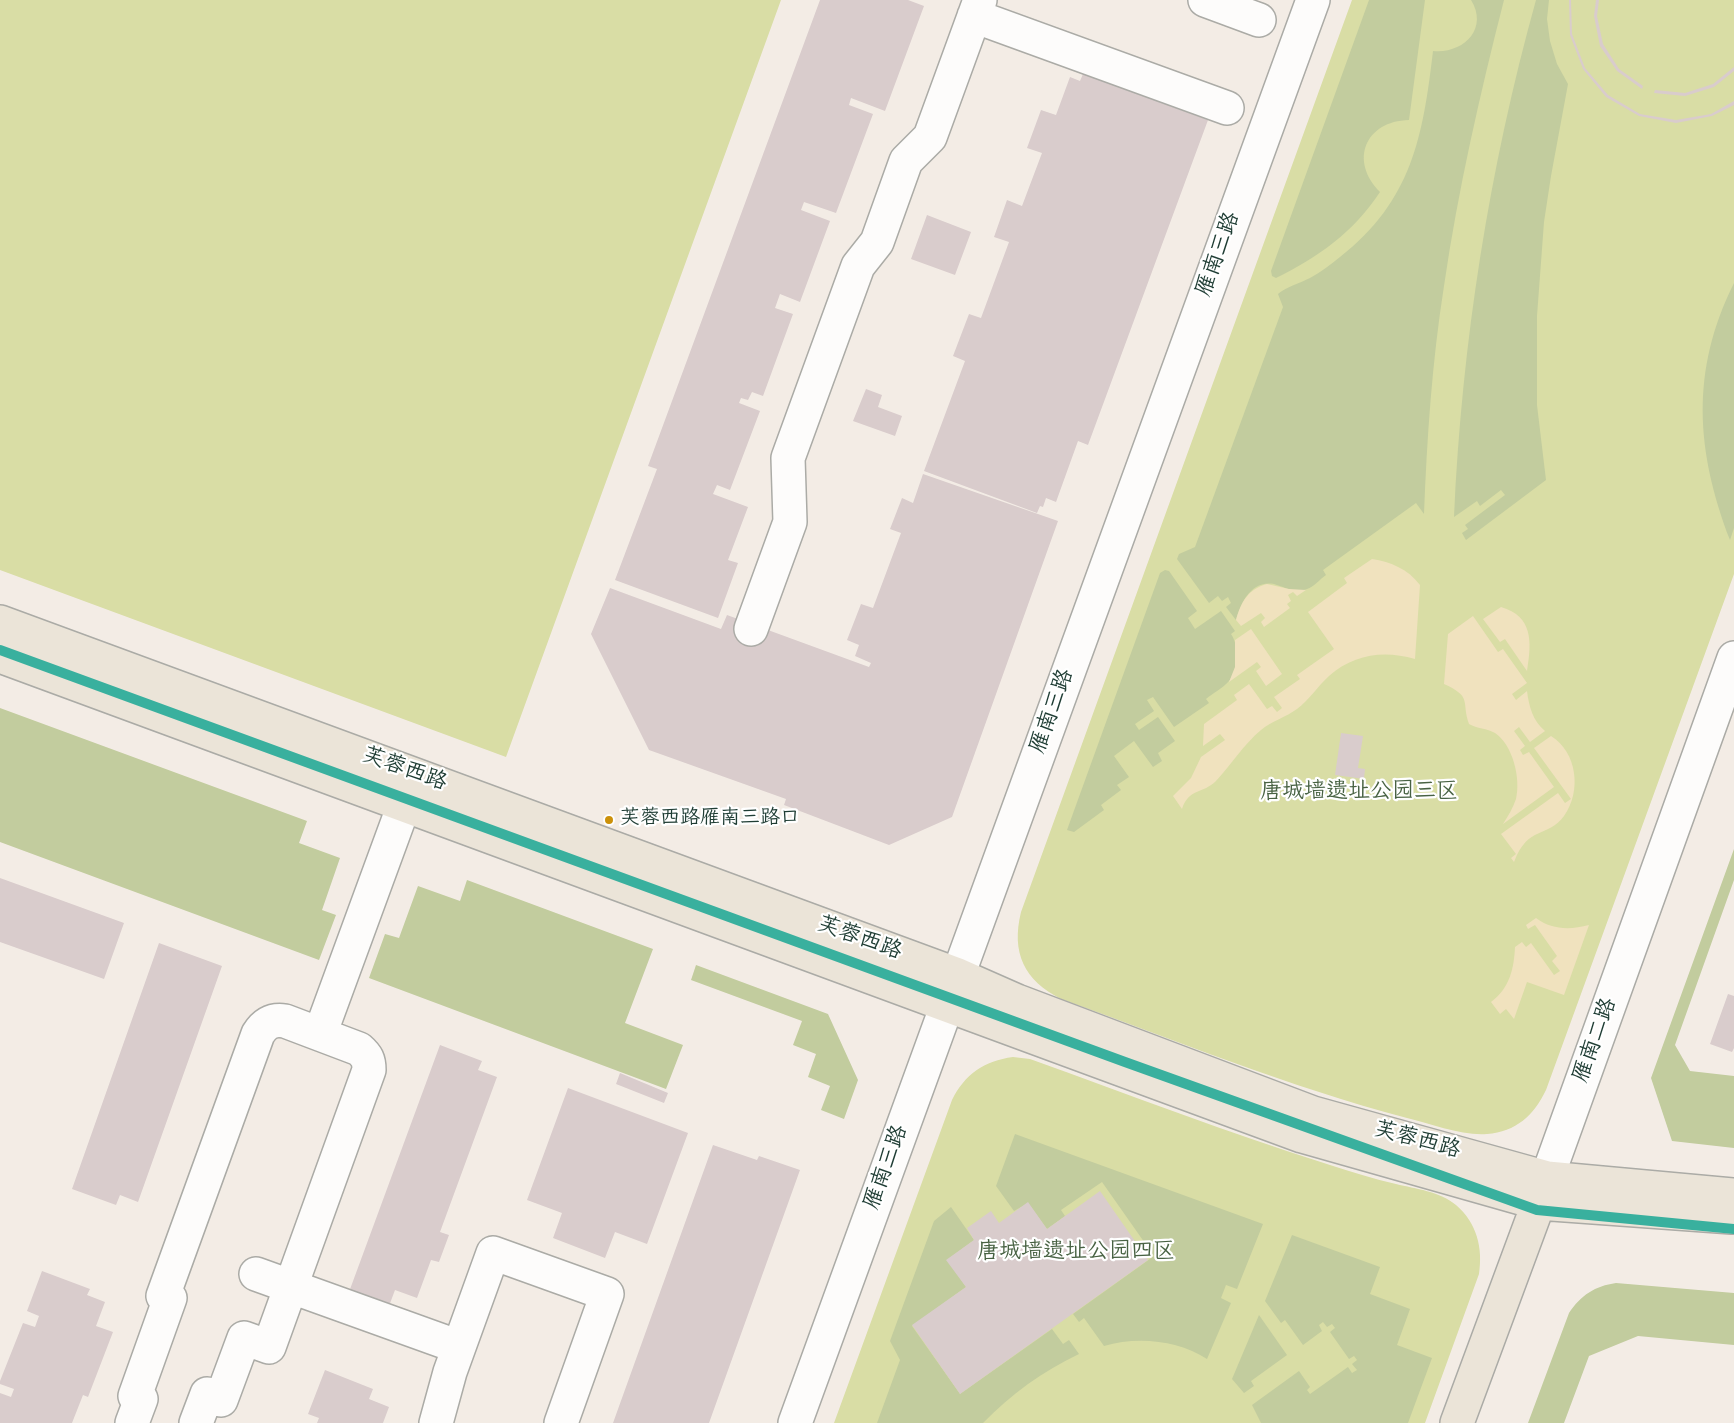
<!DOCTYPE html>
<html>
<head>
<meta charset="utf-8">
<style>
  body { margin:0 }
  canvas { display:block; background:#f3ece5 }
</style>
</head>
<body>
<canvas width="1734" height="1423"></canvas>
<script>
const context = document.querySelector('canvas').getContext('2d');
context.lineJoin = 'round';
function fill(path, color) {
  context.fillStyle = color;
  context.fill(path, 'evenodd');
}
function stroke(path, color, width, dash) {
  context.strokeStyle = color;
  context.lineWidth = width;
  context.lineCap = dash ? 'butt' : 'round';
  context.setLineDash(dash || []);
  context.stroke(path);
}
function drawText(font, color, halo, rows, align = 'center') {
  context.font = font + ' "Gochi Hand","LXGW WenKai TC",sans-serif';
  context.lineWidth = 4.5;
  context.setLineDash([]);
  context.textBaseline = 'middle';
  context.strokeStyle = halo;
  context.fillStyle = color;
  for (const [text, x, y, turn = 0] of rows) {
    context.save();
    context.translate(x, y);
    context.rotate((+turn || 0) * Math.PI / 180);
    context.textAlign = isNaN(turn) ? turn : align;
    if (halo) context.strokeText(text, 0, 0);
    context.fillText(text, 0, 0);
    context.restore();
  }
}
const green = new Path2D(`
  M 0,0 L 781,0 L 506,757 L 0,570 Z
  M 1352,0 L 1734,0 L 1734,574 L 1546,1090 C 1534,1115 1516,1132 1487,1134 C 1463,1136 1431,1124 1407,1118 C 1289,1087 1175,1040 1061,999 C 1024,980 1011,953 1021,912 Z
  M 1013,1057 L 1030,1059 C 1130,1095 1229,1133 1330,1165 C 1352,1172 1374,1179 1396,1184 C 1416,1189 1439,1191 1456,1205 C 1477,1223 1483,1248 1479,1274 L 1425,1423 L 834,1423 L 952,1100 C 965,1074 984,1061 1013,1057 Z`);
const forest = new Path2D(`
  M 1369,0 L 1425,0 L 1409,120 C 1365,121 1349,161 1380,192 C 1354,232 1317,258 1276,278 L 1272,276 L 1271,271 Z
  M 1471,0 L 1504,0 C 1480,94 1458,190 1444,286 C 1432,362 1427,438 1424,514 L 1416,503 L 1323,570 L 1326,575 C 1320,579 1314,587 1307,589 C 1296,594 1284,587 1274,584 C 1251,580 1241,603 1236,620 L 1226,607 L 1231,603 L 1228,597 L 1222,601 L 1218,596 L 1209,603 L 1177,559 L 1179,554 L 1195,547 L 1283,307 L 1278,294 C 1286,287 1300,283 1310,278 C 1321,272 1331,264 1340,257 C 1412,201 1423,136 1433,51 C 1463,54 1489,29 1471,0 Z
  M 1536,0 L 1549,0 L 1547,19 L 1550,41 L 1557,64 L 1568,84 L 1551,176 L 1544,222 L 1537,316 L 1537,405 L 1546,480 L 1466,540 L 1462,533 L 1468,529 L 1465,525 L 1505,495 L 1501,490 L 1480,506 L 1477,501 L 1454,517 C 1462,342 1489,169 1536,0 Z
  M 1734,283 L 1734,528 L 1730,540 C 1696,451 1690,371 1734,283 Z
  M 1165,570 L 1169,571 L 1197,611 L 1188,618 L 1195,629 L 1221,611 L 1235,631 L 1231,634 C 1239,645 1239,670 1229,681 C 1223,688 1213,693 1206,699 L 1209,703 L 1174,727 L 1153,697 L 1147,700 L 1154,711 L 1135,724 L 1139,730 L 1158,717 L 1175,741 L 1158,753 L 1162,761 L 1153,767 L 1134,741 L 1114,756 L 1129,777 L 1117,785 L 1121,790 L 1101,805 L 1104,810 L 1074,832 L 1067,830 L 1160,573 Z
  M 0,708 L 307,821 L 299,843 L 340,858 L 322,910 L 336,915 L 319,960 L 0,842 Z
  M 1734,849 L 1734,880 L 1675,1045 L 1690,1071 L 1734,1076 L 1734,1148 L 1672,1141 L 1651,1078 Z
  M 467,880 L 653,949 L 625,1023 L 683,1045 L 666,1089 L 369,978 L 385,934 L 399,938 L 418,886 L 460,901 Z
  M 696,965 L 828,1014 L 858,1080 L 844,1119 L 821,1110 L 830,1086 L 808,1077 L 816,1054 L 793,1045 L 802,1021 L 691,980 Z
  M 1015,1134 L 1263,1224 L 1237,1289 L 1226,1285 L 1221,1298 L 1231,1303 L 1207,1359 C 1178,1340 1137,1336 1104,1346 L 1084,1318 L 1079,1322 L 1073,1314 L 1154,1256 L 1102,1182 L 1061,1210 L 1065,1216 L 1047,1229 L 1028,1203 L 1014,1211 L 996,1186 Z
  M 951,1207 L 974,1240 L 947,1260 L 966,1287 L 912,1326 L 960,1394 L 1052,1329 L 1063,1344 L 1069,1340 L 1079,1354 C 1043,1371 1011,1394 983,1423 L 877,1423 L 900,1360 L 890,1341 L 934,1221 Z
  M 1292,1235 L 1380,1267 L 1370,1294 L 1410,1309 L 1397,1345 L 1432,1358 L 1408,1423 L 1261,1423 L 1252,1405 L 1299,1371 L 1310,1387 L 1307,1390 L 1310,1394 L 1348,1367 L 1352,1373 L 1357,1370 L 1352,1364 L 1357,1360 L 1354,1356 L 1349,1359 L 1330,1332 L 1335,1328 L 1332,1324 L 1327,1327 L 1323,1322 L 1319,1325 L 1322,1331 L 1303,1345 L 1285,1320 L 1281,1323 L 1265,1301 Z
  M 1616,1283 L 1734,1293 L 1734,1345 L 1638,1336 L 1589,1356 L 1564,1423 L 1528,1423 L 1569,1313 C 1581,1295 1595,1286 1616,1283 Z
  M 1259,1315 L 1287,1355 L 1251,1381 L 1254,1386 L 1244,1393 L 1232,1379 Z`);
const sand = new Path2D(`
  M 1372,559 C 1391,562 1408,569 1420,585 L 1415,659 C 1384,650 1354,654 1329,676 C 1318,686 1309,700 1297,709 C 1286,717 1272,721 1261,730 C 1244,744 1231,765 1216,781 C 1203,794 1189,788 1182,809 L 1173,796 L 1191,778 L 1201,757 L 1225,740 L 1220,734 L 1203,746 L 1204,724 L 1237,700 L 1234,695 L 1249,684 L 1267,709 L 1272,706 L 1277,712 L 1282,708 L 1274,697 L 1300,679 L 1297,675 L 1334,649 L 1308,612 L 1347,583 L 1344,578 Z
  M 1267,584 L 1289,589 L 1306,590 L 1297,596 L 1293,592 L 1288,595 L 1291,601 L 1287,604 L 1290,608 L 1264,627 L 1261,622 L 1265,618 L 1261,613 L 1241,626 L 1236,620 C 1241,602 1248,589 1267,584 Z
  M 1501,607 C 1533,616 1532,642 1527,671 L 1505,639 L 1500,642 L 1483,619 Z
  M 1473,616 L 1498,652 L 1503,649 L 1527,683 L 1512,694 L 1516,700 L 1527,691 C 1529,707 1533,721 1545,731 L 1530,742 L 1519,727 L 1514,731 L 1525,746 L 1520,750 L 1523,755 L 1529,752 L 1554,787 L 1503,824 C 1508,816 1513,808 1516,799 C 1521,779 1513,745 1495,733 C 1487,728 1477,729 1469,724 C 1461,702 1473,697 1444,684 L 1448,634 Z
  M 1251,629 L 1282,674 L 1266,686 L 1256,671 L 1261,667 L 1257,662 L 1229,682 L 1235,667 L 1235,640 Z
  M 1551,736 C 1577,752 1582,791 1564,816 C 1548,838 1528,825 1514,862 L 1511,858 L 1516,854 L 1501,834 L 1558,793 L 1565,803 L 1571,799 L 1534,748 Z
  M 1536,918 C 1552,930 1570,930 1589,925 L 1564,995 L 1527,982 L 1514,1019 L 1506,1009 L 1500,1014 L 1491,1002 C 1510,988 1514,968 1515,947 L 1522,942 L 1526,947 L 1531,943 L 1554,975 L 1560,971 L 1552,961 L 1557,956 L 1535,925 L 1528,929 L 1526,925 Z`);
const building = new Path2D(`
  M 820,0 L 908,0 L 924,6 L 885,111 L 851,98 L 849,105 L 873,114 L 836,213 L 804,202 L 801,210 L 830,221 L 800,302 L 780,294 L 775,308 L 793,314 L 763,396 L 752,392 L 748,400 L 741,398 L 739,403 L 760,411 L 730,490 L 717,485 L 713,494 L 748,507 L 728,560 L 738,563 L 718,618 L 615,580 L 657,469 L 648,466 Z
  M 1569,0 L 1571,0 L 1572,34 L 1585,68 L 1608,95 L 1640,114 L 1676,120 L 1711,114 L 1734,101 L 1734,105 L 1712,116 L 1676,123 L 1639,116 L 1606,97 L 1583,69 L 1570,35 Z
  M 1596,0 L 1599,0 L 1597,16 L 1603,44 L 1619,69 L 1643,86 L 1642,89 L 1617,71 L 1600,46 L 1594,16 Z
  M 1734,67 L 1734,71 L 1714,87 L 1685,96 L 1654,93 L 1655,90 L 1685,93 L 1713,84 Z
  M 1083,74 L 1208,120 L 1088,445 L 1078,441 L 1056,502 L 1046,498 L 1043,507 L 1040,506 L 1037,513 L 924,471 L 965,361 L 953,356 L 969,314 L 981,318 L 1009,242 L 994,237 L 1007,200 L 1022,206 L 1042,153 L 1027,148 L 1041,110 L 1056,115 L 1070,77 L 1080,81 Z
  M 927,215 L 971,232 L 955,275 L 911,259 Z
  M 866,389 L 882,395 L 878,407 L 902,416 L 895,436 L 853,421 Z
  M 923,474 L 1058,521 L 952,817 L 889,845 L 784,805 L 786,799 L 649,750 L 591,634 L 610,588 L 721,629 L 727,615 L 869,667 L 871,663 L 855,656 L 859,645 L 847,640 L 861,604 L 873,608 L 901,533 L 890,529 L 902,498 L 913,503 Z
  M 1341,733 L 1363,736 L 1358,768 L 1365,769 L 1364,779 L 1335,775 Z
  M 0,878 L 124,923 L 104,979 L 0,942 Z
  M 159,943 L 222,966 L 138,1202 L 120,1195 L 116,1205 L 72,1189 Z
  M 1728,994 L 1734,996 L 1734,1048 L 1732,1052 L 1710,1044 Z
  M 440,1045 L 482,1061 L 478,1070 L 497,1077 L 440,1232 L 449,1235 L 439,1262 L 431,1260 L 417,1298 L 395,1290 L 389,1306 L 349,1292 Z
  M 620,1073 L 668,1093 L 664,1103 L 616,1084 Z
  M 568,1088 L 688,1133 L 647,1244 L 615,1232 L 605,1258 L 553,1238 L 562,1213 L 527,1200 Z
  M 713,1145 L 757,1160 L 759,1156 L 800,1170 L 709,1423 L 613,1423 Z
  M 1100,1191 L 1148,1260 L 960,1394 L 912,1325 L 966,1287 L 946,1260 L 974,1240 L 967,1228 L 991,1211 L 999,1223 L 1028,1202 L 1047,1229 Z
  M 42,1271 L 90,1289 L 87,1295 L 105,1302 L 96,1326 L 113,1332 L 88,1397 L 83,1395 L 72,1423 L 0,1423 L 0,1393 L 11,1397 L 14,1389 L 0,1384 L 0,1381 L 23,1323 L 35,1327 L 39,1316 L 27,1311 Z
  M 325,1370 L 373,1389 L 369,1399 L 389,1407 L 383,1423 L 317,1423 L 319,1418 L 308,1414 Z`);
const minor = new Path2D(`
  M 1205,0 L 1259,20
  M 974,16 L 1227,108
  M 751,629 L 790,522 L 788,458 L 858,266 L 877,242 L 906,161 L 930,137 L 980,0
  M 320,1034 L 404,805
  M 1547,1178 L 1734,658
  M 256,1274 L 459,1347
  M 132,1423 L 141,1399 L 135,1396 L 170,1298 L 163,1296 L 258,1034 C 265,1023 272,1019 285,1021 L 359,1049 C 367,1056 369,1060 369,1070 L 269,1347 L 244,1338 L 221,1400 L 207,1394 L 196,1423
  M 436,1423 L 450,1372 L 493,1253 L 607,1294 L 561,1423
  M 795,1423 L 1313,0`);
const major = new Path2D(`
  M 0,622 L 958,975 L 1017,1001 L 1313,1113 L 1547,1178 L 1734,1195
  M 0,656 L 1302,1136 L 1538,1203 L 1732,1217
  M 1457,1423 L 1546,1183`);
const metro1 = new Path2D(`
  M 0,650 L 1125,1062 L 1537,1210 L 1734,1229`);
const markers = [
  [609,820,5,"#cc910a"]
];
const busNames = [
  ["芙蓉西路雁南三路口",620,820]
];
const streetNames = [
  ["雁南三路",1220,255,-70],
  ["雁南三路",1054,712,-70],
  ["芙蓉西路",404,771,20],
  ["芙蓉西路",859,940,20],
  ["雁南二路",1597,1041,-70],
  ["芙蓉西路",1417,1142,15],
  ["雁南三路",888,1168,-70]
];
const parkNames = [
  ["唐城墙遗址公园三区",1359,794],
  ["唐城墙遗址公园四区",1076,1254]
];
fill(green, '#d9dda5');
fill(forest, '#c2cc9e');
fill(sand, '#f0e2be');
fill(building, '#d9cccc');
stroke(minor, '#ababa6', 36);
stroke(major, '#ababa6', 36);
stroke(minor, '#fdfcfb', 33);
stroke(major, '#ebe4d8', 33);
stroke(metro1, '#39b09e', 10);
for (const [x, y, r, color] of markers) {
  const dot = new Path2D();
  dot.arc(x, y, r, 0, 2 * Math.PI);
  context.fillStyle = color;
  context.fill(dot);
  stroke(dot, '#fff', 2);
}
drawText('20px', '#1f3d34', '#fff', busNames, 'left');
drawText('22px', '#1f3d34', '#fff', streetNames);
drawText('22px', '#486243', '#fff', parkNames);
</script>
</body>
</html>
